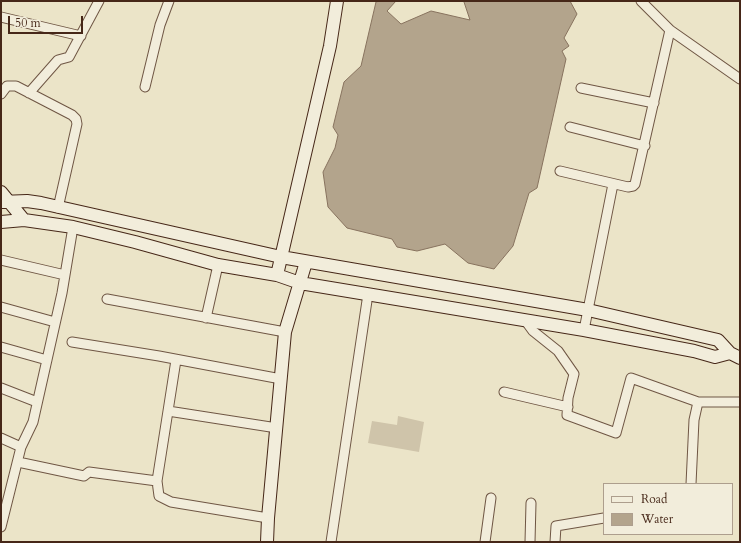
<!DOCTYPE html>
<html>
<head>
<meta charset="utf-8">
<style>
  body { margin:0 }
  #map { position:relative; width:741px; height:543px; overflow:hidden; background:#ebe4c8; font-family:Cardo,serif }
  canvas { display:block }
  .frame { position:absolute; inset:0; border:2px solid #462718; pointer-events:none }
  .legend { position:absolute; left:603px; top:483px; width:130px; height:52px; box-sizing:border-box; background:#f2eddb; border:1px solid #ad9e8d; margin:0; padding:5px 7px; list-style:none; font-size:12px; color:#462718 }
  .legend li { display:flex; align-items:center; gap:8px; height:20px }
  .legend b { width:20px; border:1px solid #ad9e8d }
  .scale { position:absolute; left:8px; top:16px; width:75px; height:18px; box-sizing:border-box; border:2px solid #462718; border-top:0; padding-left:5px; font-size:12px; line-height:14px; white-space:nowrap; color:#462718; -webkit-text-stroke:3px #f2eddb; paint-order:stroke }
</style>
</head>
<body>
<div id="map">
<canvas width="741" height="543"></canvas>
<div class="frame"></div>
<ul class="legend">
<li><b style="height:5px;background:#f2eddb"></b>Road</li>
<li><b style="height:11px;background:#b3a48c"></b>Water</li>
</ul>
<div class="scale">50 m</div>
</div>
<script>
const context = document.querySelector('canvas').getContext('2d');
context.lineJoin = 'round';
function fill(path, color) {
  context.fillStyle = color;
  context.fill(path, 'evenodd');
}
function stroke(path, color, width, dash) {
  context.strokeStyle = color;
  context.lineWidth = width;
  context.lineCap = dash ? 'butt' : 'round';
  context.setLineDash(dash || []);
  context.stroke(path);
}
const green = new Path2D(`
  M 398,416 L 424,422 L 419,452 L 368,443 L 372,421 L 397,425 Z`);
const water = new Path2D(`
  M 396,1 L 387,11 L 401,24 L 431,11 L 470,20 L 464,2 L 465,1 L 570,1 L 577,14 L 564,38 L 569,46 L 562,51 L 566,59 L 537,188 L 529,193 L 513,246 L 494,269 L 468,263 L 445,244 L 417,251 L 397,247 L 392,239 L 347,228 L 328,207 L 323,172 L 335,148 L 338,135 L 333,127 L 344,82 L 361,66 L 376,2 Z`);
const street = new Path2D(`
  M 641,1 L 670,30 L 740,79
  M 1,17 L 81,36
  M 145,87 L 160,25 L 169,1
  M 581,88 L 654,103
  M 29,93 L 58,60 L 69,57 L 99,1
  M 1,94 L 7,86 L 16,86 L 72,115 L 76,119 L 77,124 L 58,208
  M 570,127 L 645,146
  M 560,171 L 628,187 L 633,186 L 635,184 L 670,30
  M 1,260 L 65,275
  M 107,299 L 285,332
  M 1,307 L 55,322
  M 206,318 L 218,265
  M 525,320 L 533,331 L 558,351 L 574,374 L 568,398 L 567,415 L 616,433 L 631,378 L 698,402
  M 584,330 L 613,184
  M 72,342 L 159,356 L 281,379
  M 1,347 L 47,360
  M 1,388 L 37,402
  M 504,392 L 568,407
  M 168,411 L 277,428
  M 1,438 L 21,447
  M 18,462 L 84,476 L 89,472 L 157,481 L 159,496 L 171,502 L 268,518
  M 157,481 L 176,360
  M 691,484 L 694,420 L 698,402 L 740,402
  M 1,527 L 21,447 L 33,422 L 62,293 L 73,227
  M 331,542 L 368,294
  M 485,542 L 491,498
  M 530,542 L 531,503
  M 555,542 L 556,526 L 604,518`);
const secondary = new Path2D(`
  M 1,192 L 24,220
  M 1,202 L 27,201 L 41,203 L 281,257 L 588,310 L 718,340 L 730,353 L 740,358
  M 1,222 L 24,220 L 73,227 L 135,242 L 218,265 L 277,275 L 300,283 L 584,330 L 694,351 L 715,357 L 730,353
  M 277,275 L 330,46 L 337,1
  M 267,542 L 268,518 L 285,332 L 306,262`);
fill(green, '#cfc4aa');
fill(water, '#b3a48c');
stroke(water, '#87725e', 1);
stroke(street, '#6f5644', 11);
stroke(secondary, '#462718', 14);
stroke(street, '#f2eddb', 9);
stroke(secondary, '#f2eddb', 12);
</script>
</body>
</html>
